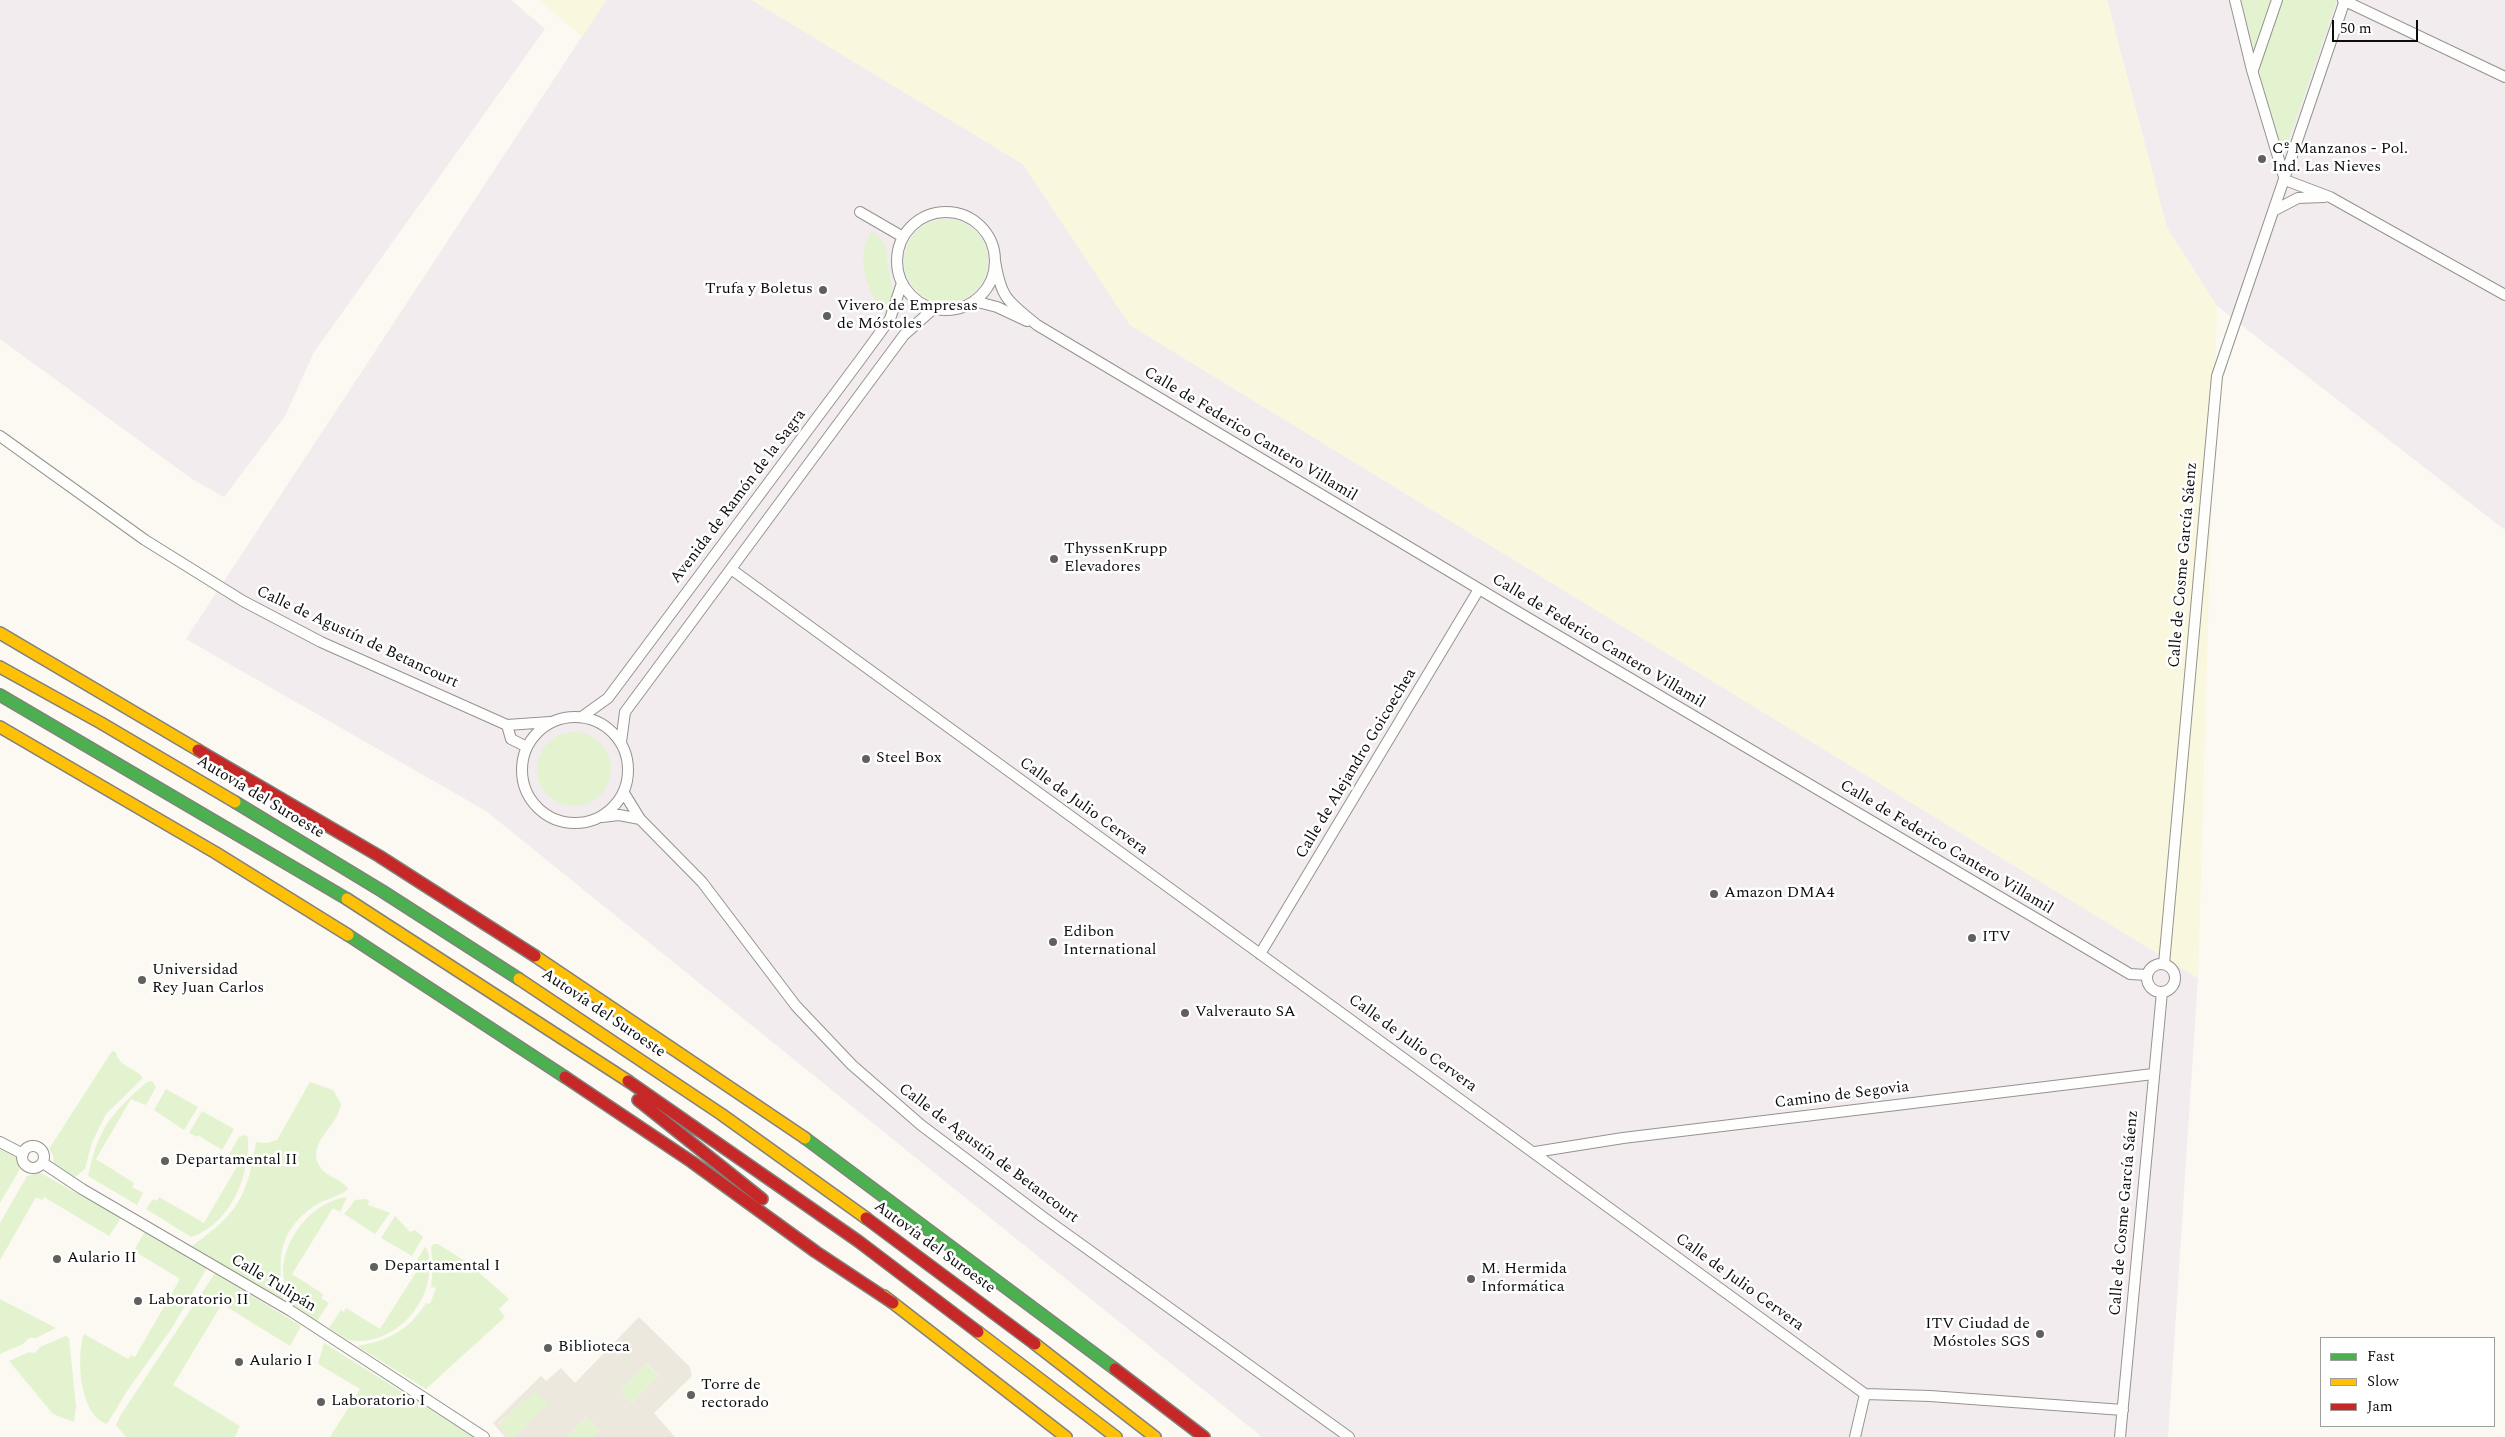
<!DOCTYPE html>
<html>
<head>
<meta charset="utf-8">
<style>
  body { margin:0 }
  #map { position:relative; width:2505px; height:1437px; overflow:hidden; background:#fbf9f2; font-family:Spectral,serif }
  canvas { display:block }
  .legend { position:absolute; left:2320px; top:1337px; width:175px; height:90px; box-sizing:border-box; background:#fff; border:1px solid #9e9e9e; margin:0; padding:6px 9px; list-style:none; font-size:15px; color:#0d0d0d }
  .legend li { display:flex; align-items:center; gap:10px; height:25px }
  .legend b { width:25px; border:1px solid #9e9e9e }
  .scale { position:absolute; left:2332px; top:20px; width:86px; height:22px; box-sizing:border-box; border:2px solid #0d0d0d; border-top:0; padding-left:6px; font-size:15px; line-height:18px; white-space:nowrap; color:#0d0d0d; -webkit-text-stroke:4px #fff; paint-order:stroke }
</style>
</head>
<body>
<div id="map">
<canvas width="2505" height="1437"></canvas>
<ul class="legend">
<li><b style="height:6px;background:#4caf50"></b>Fast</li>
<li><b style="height:6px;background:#ffc107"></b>Slow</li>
<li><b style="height:6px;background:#c62828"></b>Jam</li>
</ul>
<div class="scale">50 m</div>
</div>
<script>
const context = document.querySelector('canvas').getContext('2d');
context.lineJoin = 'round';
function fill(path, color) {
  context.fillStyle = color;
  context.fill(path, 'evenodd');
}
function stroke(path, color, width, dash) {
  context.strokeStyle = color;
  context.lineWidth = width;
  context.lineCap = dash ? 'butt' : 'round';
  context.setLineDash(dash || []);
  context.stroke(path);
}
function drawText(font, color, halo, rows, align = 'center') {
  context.font = font + ' Spectral,serif';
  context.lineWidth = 5;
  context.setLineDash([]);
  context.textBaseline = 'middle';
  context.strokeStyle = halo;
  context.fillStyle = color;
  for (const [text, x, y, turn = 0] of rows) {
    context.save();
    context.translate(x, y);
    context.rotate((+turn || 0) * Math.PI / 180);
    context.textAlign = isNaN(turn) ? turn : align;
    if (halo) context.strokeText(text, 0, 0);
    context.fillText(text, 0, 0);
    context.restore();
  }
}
const industrial = new Path2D(`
  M 0,0 L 511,0 L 545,29 L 314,352 L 285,416 L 224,497 L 192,479 L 0,339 Z
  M 606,0 L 752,0 L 1023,164 L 1130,325 L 2198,978 L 2168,1437 L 1262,1437 L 486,811 L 186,639 Z
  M 2107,0 L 2505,0 L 2505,530 L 2217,306 L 2167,228 Z`);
const farmland = new Path2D(`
  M 539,0 L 606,0 L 582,37 Z
  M 752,0 L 2107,0 L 2167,228 L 2217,306 L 2198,978 L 1130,325 L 1023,164 Z`);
const green = new Path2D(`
  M 2241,0 L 2337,0 L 2287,145 L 2278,143 Z
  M904 261a42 42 0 1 1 84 0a42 42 0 1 1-84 0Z
  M 872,231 C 891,246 885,252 889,272 C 893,289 896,297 885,313 C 867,294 854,254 872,231 Z
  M537 769a37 37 0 1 1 74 0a37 37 0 1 1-74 0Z
  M 112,1051 L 116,1052 C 118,1067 135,1067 143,1078 L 106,1114 L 92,1142 L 85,1169 L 75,1177 L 54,1163 L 53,1155 L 49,1149 Z
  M 152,1081 L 156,1087 L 146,1105 L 131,1099 L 96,1159 L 134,1183 L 132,1187 L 143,1193 L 137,1205 L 88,1176 C 98,1129 111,1113 147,1082 Z
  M 310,1082 L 333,1090 L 341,1104 C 338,1127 305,1143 320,1167 C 326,1177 341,1178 348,1189 C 339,1197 324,1199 314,1206 C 276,1233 278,1261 284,1302 L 192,1246 C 238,1213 247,1198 256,1142 L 267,1143 L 277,1140 Z
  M 166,1089 L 198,1107 L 184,1130 L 154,1110 Z
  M 202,1111 L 234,1129 L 222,1150 L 198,1135 L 197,1137 L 189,1133 Z
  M 245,1135 L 248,1137 C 250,1175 231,1224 191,1237 L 146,1209 L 153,1199 L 157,1201 L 159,1197 L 204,1223 L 239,1163 L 229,1154 L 239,1137 Z
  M 0,1149 L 19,1159 L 20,1169 L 0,1203 Z
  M 37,1171 L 121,1218 L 109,1236 L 44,1197 L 42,1200 L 36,1197 L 0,1260 L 0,1223 L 27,1176 L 32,1175 Z
  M 347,1197 L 340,1212 L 333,1208 L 292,1274 L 323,1294 L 321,1298 L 329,1303 L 317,1321 L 292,1306 C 288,1295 284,1284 283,1272 C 283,1237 314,1201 347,1197 Z
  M 366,1199 L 369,1201 L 368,1205 L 390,1213 L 375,1234 L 344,1214 L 355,1200 Z
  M 395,1216 L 410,1232 L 415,1230 L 423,1237 L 412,1256 L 381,1238 Z
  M 145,1231 L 207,1268 L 172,1328 L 127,1391 L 107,1424 C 79,1415 76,1356 84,1334 L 128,1359 L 131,1355 L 135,1357 L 180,1279 L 134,1251 Z
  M 434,1244 L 438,1244 L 468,1263 L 509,1299 L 499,1309 L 505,1317 L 426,1389 L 357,1346 C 388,1341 409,1330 426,1303 L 430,1304 L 436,1288 L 431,1287 L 433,1268 L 431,1247 Z
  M 425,1247 C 430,1252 429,1259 429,1265 C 432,1305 391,1348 349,1340 C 342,1338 335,1331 329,1328 L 341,1310 L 344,1312 L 346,1308 L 380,1329 L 422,1263 L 417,1260 Z
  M 215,1273 L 301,1326 L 290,1346 L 222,1304 L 173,1385 L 240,1426 L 235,1437 L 126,1437 L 116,1425 L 120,1416 Z
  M 0,1299 L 56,1328 L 36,1338 L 29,1338 L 23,1344 L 0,1354 Z
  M 66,1336 L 69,1338 L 76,1407 L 74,1422 L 53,1414 L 9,1361 L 29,1352 L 35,1353 L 40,1347 Z
  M 324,1343 L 474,1437 L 330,1437 L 360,1389 L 318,1364 Z
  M 645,1363 L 658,1375 L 632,1403 L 619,1391 Z
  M 535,1390 L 549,1405 L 514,1437 L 509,1437 L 498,1425 Z
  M 586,1417 L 599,1430 L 593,1437 L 567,1437 Z`);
const plaza = new Path2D(`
  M 639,1317 L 690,1367 L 692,1376 L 654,1413 L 675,1437 L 593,1437 L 599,1430 L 586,1417 L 567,1437 L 514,1437 L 548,1405 L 535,1391 L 498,1424 L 509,1437 L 505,1437 L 493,1423 L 541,1376 L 546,1381 L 561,1368 L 575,1383 ZM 646,1363 L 658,1375 L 632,1403 L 620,1391 Z`);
const street = new Path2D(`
  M 2235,0 L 2252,70 L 2285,180
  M 2343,0 L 2505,77
  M 2253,70 L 2277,0
  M 2285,180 L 2330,197 L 2505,295
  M 2273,211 L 2298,198 L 2324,197
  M 860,212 L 903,237
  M897 261a49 49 0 1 1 98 0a49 49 0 1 1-98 0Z
  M 995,261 C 1001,299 1008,301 1037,325 L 1506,605 L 2130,974 L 2147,975
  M 974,301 L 997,307 L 1027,321
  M 0,436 L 145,540 L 243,601 L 321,642 L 507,725 L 550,722
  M 731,569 L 1865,1394 L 1930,1396 L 2123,1410
  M 583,716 L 608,698 L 860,360 L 890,319 L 902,283
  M522 770a53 53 0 1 1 106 0a53 53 0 1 1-106 0Z
  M 507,725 L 511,739 L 527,747
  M 621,742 L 625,712 L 904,335 L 933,309
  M 624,793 L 640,819 L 702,882 L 796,1006 L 852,1065 L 921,1125 L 1043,1217 L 1349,1437
  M 602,817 L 619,815 L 640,819
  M 1260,954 L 1479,589
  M2147 978a14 14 0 1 1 28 0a14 14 0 1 1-28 0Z
  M 2164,964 L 2217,376 L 2345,0
  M 0,1142 L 23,1154
  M22 1157a11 11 0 1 1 22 0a11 11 0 1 1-22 0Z
  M 1535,1152 L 1623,1138 L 2153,1074
  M 43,1163 L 82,1189 L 291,1311 L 484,1437
  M 1855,1437 L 1865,1394
  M 2120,1437 L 2162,992`);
const fast = new Path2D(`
  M 0,695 L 347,899
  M 235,802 L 382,891 L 519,979
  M 348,935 L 565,1077
  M 805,1138 L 1115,1369`);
const slow = new Path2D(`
  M 0,633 L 198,750
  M 0,667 L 101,723 L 235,802
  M 0,727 L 216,853 L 348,935
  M 347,899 L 628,1081
  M 535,956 L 805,1138
  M 519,979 L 721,1114 L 866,1218
  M 884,1296 L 1066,1437
  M 978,1332 L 1116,1437
  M 1035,1344 L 1155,1437`);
const jam = new Path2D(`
  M 198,750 L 379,856 L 535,956
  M 565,1077 L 692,1162 L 816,1252 L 893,1303
  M 628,1081 L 858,1241 L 978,1332
  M 638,1100 L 762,1199
  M 866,1218 L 1035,1344
  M 1115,1369 L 1204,1437`);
const markers = [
  [2262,159,5,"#60605d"],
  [823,290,5,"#60605d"],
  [827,316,5,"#60605d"],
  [1054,559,5,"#60605d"],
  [866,759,5,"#60605d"],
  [1714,894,5,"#60605d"],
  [1972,938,5,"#60605d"],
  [1053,942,5,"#60605d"],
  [142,980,5,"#60605d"],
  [1185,1013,5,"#60605d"],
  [165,1161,5,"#60605d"],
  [57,1259,5,"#60605d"],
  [374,1267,5,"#60605d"],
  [1471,1279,5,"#60605d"],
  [138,1301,5,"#60605d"],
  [2040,1334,5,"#60605d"],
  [548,1348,5,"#60605d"],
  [239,1362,5,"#60605d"],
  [691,1395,5,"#60605d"],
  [321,1402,5,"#60605d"]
];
const poiNames = [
  ["Cº Manzanos - Pol.",2272,150],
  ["Ind. Las Nieves",2272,168],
  ["Trufa y Boletus",813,290,"right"],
  ["Vivero de Empresas",837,307],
  ["de Móstoles",837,325],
  ["ThyssenKrupp",1064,550],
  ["Elevadores",1064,568],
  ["Steel Box",876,759],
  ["Amazon DMA4",1724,894],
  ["Edibon",1063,933],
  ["International",1063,951],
  ["ITV",1982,938],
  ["Universidad",152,971],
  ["Rey Juan Carlos",152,989],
  ["Valverauto SA",1195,1013],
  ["Departamental II",175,1161],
  ["Aulario II",67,1259],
  ["Departamental I",384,1267],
  ["M. Hermida",1481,1270],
  ["Informática",1481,1288],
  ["Laboratorio II",148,1301],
  ["ITV Ciudad de",2030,1325,"right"],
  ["Móstoles SGS",2030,1343,"right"],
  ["Biblioteca",558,1348],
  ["Aulario I",249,1362],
  ["Torre de",701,1386],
  ["rectorado",701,1404],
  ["Laboratorio I",331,1402]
];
const streetNames = [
  ["Calle de Federico Cantero Villamil",1250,435,31],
  ["Avenida de Ramón de la Sagra",739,497,-53],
  ["Calle de Cosme García Sáenz",2184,565,-85],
  ["Calle de Agustín de Betancourt",357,638,25],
  ["Calle de Federico Cantero Villamil",1598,642,31],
  ["Calle de Alejandro Goicoechea",1357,764,-59],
  ["Autovía del Suroeste",260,798,31],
  ["Calle de Julio Cervera",1083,807,36],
  ["Calle de Federico Cantero Villamil",1946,848,31],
  ["Autovía del Suroeste",603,1014,34],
  ["Calle de Julio Cervera",1412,1044,36],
  ["Camino de Segovia",1842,1096,-7],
  ["Calle de Agustín de Betancourt",988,1154,37],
  ["Calle de Cosme García Sáenz",2125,1213,-85],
  ["Autovía del Suroeste",934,1248,36],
  ["Calle de Julio Cervera",1739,1283,36],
  ["Calle Tulipán",273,1284,31]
];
fill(industrial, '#f3ecef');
fill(farmland, '#f9f7dd');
fill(green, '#e3f3cf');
fill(plaza, '#ece8dd');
stroke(street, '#949390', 12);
stroke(fast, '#81817d', 14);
stroke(slow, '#81817d', 14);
stroke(jam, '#81817d', 14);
stroke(street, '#fefefd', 10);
stroke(fast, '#4caf50', 11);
stroke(slow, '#ffc107', 11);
stroke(jam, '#c62828', 11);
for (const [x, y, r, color] of markers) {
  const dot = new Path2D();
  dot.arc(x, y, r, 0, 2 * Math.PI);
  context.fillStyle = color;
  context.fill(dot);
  stroke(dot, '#fff', 2);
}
drawText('16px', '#0d0d0d', '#fff', poiNames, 'left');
drawText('16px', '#0d0d0d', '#fff', streetNames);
</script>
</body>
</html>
